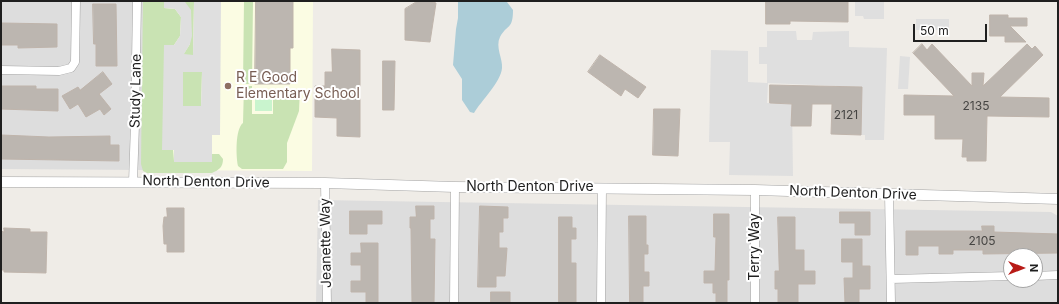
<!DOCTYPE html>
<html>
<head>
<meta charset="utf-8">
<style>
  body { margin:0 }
  #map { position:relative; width:1059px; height:304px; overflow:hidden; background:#efece7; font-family:Inter,sans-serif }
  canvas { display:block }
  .frame { position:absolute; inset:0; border:2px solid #1f1f1f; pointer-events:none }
  .north { position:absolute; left:1003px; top:248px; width:40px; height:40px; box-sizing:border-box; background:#fff; border:1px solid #a5a5a5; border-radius:50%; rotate:90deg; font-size:11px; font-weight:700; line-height:16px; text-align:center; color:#1f1f1f }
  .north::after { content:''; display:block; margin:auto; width:14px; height:18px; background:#b81b17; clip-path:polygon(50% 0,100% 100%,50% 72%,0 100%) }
  .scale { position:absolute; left:913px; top:24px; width:74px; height:18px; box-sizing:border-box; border:2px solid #1f1f1f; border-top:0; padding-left:5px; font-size:12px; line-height:14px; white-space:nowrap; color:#1f1f1f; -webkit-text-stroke:3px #fff; paint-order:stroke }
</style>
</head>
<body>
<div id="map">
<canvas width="1059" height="304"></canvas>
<div class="frame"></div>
<div class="north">N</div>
<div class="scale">50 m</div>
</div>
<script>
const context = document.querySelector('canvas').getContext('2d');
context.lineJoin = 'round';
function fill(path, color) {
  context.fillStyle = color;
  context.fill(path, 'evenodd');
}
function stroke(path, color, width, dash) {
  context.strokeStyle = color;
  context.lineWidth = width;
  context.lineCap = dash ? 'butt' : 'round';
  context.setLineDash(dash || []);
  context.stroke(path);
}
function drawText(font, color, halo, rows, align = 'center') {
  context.font = font + ' Inter,sans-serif';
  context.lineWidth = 4;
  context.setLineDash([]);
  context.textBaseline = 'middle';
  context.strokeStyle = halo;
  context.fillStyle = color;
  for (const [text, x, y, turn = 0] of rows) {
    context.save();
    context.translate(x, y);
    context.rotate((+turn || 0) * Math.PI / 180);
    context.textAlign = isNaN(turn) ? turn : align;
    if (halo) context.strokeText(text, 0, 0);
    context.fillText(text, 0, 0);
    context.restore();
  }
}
const residential = new Path2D(`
  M 1,1 L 145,1 L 143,170 L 1,169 Z
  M 318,200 L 1051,212 L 1058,216 L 1058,303 L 316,303 ZM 1011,256 L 1035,256 L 1035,280 L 1011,280 Z`);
const education = new Path2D(`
  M 145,1 L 313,1 L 312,171 L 143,170 Z`);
const grass = new Path2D(`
  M 143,1 L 164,1 L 164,8 L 175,9 L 181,17 L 180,36 L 174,45 L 164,45 L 174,161 L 211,162 L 212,154 L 219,154 L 223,159 C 223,167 219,170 212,173 L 147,173 L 143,171 L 141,164 Z
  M 244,1 L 253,1 L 252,84 L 243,84 Z
  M 185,2 L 194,2 L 193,55 L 183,55 L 190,44 Z
  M 183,72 L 202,72 L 201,106 L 183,106 Z
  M 244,86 L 252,86 L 252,114 L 273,114 L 273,89 L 300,89 L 299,111 L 287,143 L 287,162 L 283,169 L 242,169 L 238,166 C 236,157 235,129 243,123 Z`);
const park = new Path2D(`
  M 255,94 L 272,94 L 272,111 L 255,111 Z`);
const parking = new Path2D(`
  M 164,1 L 221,1 L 220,135 L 212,135 L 212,162 L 174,162 L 174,150 L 162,150 L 164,45 L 174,45 L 180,36 L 181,17 L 175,9 L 164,8 ZM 185,2 L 194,2 L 193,55 L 184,54 L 190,44 L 192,36 L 191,10 ZM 183,72 L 202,72 L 201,106 L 183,106 Z
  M 855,1 L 884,1 L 884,19 L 864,19 L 863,16 L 855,16 Z
  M 916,19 L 949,19 L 949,30 L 916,30 Z
  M 767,31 L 796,31 L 797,40 L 812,40 L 813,32 L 849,31 L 849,47 L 887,48 L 884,140 L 865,140 L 865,135 L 861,135 L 861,87 L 768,83 L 767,103 L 792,104 L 793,176 L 729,175 L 730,142 L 709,142 L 711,50 L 748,51 L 748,82 L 767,83 L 767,64 L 759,64 L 759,47 L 767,47 Z
  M 900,56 L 910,57 L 908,89 L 898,89 Z`);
const water = new Path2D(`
  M 458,1 L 504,1 L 507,2 L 513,10 C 513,30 507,24 500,37 C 495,47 503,59 502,68 C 501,82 481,101 474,113 L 470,112 L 462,100 L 462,79 L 453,65 L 456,29 L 458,18 Z`);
const building = new Path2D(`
  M 256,1 L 293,1 L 293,48 L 290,48 L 290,84 L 255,84 Z
  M 418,1 L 429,1 L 436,3 L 430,42 L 405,40 L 405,9 Z
  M 766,1 L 848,1 L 848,22 L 790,21 L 790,24 L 766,24 Z
  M 93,4 L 116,4 L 117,66 L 96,66 L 96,44 L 94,44 Z
  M 990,15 L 1008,15 L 1008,18 L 1027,18 L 1027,26 L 1010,26 L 1026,42 L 1005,42 L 1005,36 L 990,36 Z
  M 1,23 L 57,24 L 57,47 L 18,48 L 18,45 L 1,45 Z
  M 922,44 L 927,50 L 932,44 L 972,86 L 972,73 L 984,73 L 983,86 L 1027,44 L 1032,49 L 1035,46 L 1043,55 L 1000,97 L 1049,98 L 1049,117 L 987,116 L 986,161 L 967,161 L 967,157 L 962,157 L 963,139 L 935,139 L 935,115 L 904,115 L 904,95 L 954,96 L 913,53 Z
  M 332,49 L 360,50 L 360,137 L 337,136 L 337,118 L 315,117 L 315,86 L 325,86 L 325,72 L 332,72 Z
  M 600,55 L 646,87 L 638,98 L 625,89 L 621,96 L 588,72 Z
  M 383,61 L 395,61 L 394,110 L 383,110 Z
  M 103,72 L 112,84 L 99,94 L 111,109 L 104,115 L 100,109 L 86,117 L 78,104 L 70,109 L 62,96 L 78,87 L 80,90 Z
  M 770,85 L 862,87 L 861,135 L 831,134 L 832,104 L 812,104 L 811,126 L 791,126 L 792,104 L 770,103 Z
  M 1,86 L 36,86 L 36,89 L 58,89 L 58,111 L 1,109 Z
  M 654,109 L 680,109 L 678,156 L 653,155 Z
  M 1,135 L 49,137 L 110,136 L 110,145 L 119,145 L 119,161 L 1,159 Z
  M 416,206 L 434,206 L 434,219 L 430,219 L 430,239 L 435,239 L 434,303 L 412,303 L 411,228 L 410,228 L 410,217 L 416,217 Z
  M 480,206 L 508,207 L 508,218 L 503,218 L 503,232 L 499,232 L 499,248 L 507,248 L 505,276 L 496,276 L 496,287 L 478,287 Z
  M 167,208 L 184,208 L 184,252 L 167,252 L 167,244 L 164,244 L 163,226 L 164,217 L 167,217 Z
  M 350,211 L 382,211 L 382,224 L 367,224 L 367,234 L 350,234 Z
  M 840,212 L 870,212 L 870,235 L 855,235 L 855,223 L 840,223 Z
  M 714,214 L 729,214 L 729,280 L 727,280 L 727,303 L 716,303 L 716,293 L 713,293 L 713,283 L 704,283 L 704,271 L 715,271 L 716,237 L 714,237 Z
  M 629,216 L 646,216 L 646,245 L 648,245 L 648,254 L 644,254 L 644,272 L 649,272 L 649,286 L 643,286 L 643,303 L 630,303 Z
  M 559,217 L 572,217 L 572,228 L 576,228 L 576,239 L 571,239 L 571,263 L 576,263 L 576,302 L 559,302 Z
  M 778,217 L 795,217 L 795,250 L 804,250 L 804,271 L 815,271 L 815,284 L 798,284 L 798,303 L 778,303 L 778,289 L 775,289 L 775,271 L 779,271 Z
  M 982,226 L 994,226 L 994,232 L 1058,234 L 1058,253 L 983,254 L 983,250 L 953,250 L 953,254 L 939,254 L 939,246 L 918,246 L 918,255 L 906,255 L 906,231 L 982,231 Z
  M 4,228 L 30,229 L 30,232 L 47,232 L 46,273 L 4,272 L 4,270 L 1,270 L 1,231 L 4,232 Z
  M 842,239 L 862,239 L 862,266 L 870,266 L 870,289 L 859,289 L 859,303 L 845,303 L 844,278 L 853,278 L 853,262 L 842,262 Z
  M 361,243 L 378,243 L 378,303 L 366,303 L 366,292 L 351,292 L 351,281 L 361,281 L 361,265 L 351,265 L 351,253 L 361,253 Z
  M 491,292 L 510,292 L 510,303 L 491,303 Z`);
const minor = new Path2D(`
  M 1,70 L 59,71 L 71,68 L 75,62 L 76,1
  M 133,182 L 135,124 L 137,1
  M 325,183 L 327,303
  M 755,190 L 755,303
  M 889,194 L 891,303
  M 1035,276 L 1058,275
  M 891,279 L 1011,276
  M 454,303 L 455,187
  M 601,303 L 602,188`);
const tertiary = new Path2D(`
  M 1,182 L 325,183 L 455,187 L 755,190 L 1058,199`);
const markers = [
  [228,86,4,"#8d6e63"]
];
const numberNames = [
  ["2135",976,106],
  ["2121",846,115],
  ["2105",982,241]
];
const educationNames = [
  ["R E Good",236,78],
  ["Elementary School",236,94]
];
const streetNames = [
  ["Study Lane",136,91,-89],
  ["North Denton Drive",206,182,1],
  ["North Denton Drive",530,187],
  ["North Denton Drive",853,193,2],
  ["Jeanette Way",326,243,-91],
  ["Terry Way",755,247,-90]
];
fill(residential, '#ddd');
fill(education, '#fbfce3');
fill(grass, '#c9e3b3');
fill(park, '#c9f4ce');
fill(parking, '#dfdfdf');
fill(water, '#accdd8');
fill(building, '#bcb6b0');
stroke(building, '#bfb4ab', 1);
stroke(minor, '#a3a3a3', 9);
stroke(tertiary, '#a3a3a3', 11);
stroke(minor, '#fff', 8);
stroke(tertiary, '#fff', 10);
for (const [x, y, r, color] of markers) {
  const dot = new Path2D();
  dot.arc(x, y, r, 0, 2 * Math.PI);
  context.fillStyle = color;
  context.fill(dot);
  stroke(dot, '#fff', 1.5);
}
drawText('12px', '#464543', null, numberNames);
drawText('14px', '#785e54', '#fff', educationNames, 'left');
drawText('14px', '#1f1f1f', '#fff', streetNames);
</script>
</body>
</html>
